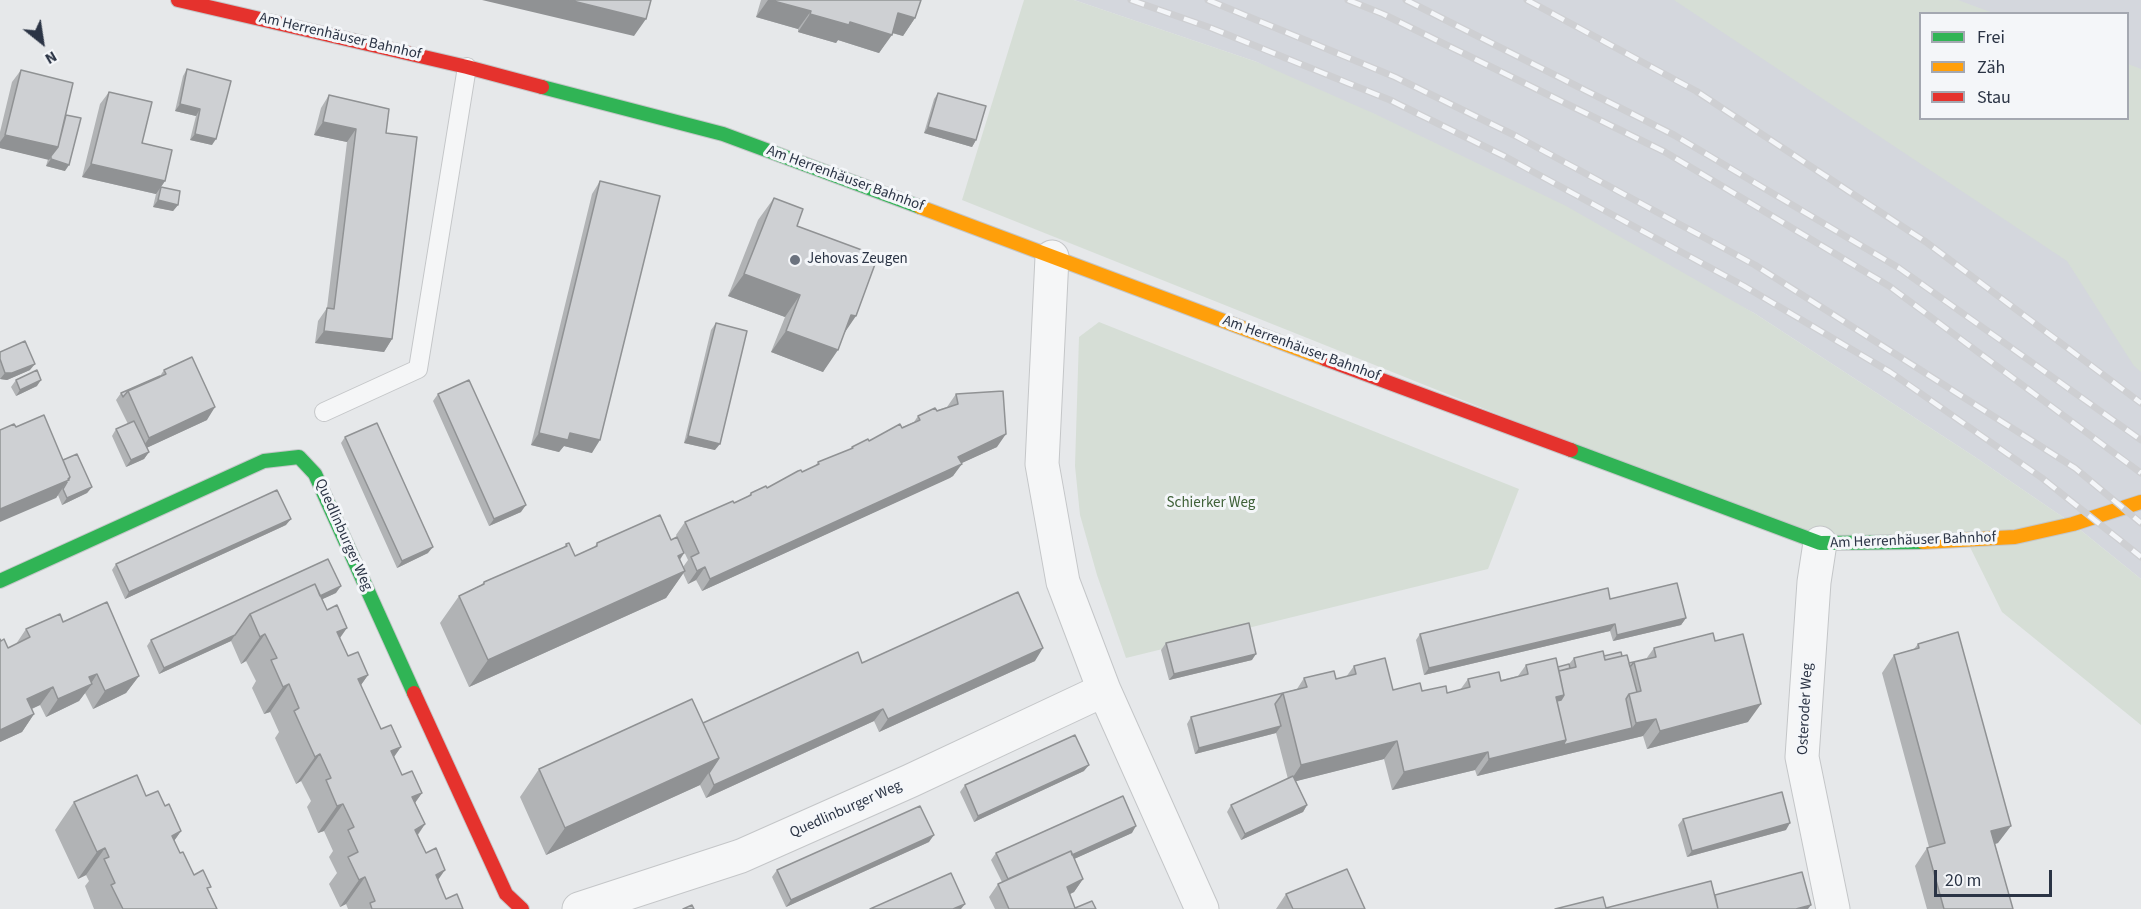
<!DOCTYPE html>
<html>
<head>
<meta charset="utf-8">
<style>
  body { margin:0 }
  #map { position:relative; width:2141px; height:909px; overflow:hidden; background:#e6e8ea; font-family:"Source Sans 3",sans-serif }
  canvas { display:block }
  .legend { position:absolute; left:1919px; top:12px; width:210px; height:108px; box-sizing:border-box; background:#f4f6f9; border:2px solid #a4a8b1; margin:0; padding:8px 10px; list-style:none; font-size:18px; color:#2b3445 }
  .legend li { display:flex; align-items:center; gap:12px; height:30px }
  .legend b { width:30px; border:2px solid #a4a8b1 }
  .north { position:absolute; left:12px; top:12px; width:60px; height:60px; -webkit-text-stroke:4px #f4f6f9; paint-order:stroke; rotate:150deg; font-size:16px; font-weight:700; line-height:24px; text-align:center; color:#2b3445 }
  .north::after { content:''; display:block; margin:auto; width:21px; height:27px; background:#2b3445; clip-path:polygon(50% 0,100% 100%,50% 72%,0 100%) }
  .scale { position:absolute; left:1934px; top:870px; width:118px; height:27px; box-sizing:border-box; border:3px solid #2b3445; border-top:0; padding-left:8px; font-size:18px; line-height:21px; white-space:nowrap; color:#2b3445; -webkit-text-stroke:4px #f4f6f9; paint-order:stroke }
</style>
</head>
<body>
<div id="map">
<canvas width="2141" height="909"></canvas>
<ul class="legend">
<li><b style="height:8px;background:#30b455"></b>Frei</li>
<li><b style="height:8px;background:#ff9f0a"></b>Zäh</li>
<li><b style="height:8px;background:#e5322d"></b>Stau</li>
</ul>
<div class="north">N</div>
<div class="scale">20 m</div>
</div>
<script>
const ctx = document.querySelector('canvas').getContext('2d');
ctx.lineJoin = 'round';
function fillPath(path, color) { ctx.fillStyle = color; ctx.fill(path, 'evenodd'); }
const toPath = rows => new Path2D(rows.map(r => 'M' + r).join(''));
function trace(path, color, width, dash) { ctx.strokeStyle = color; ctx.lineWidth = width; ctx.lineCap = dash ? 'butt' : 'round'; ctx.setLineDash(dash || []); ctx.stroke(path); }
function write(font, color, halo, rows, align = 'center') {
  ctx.font = font + ' "Source Sans 3",sans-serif'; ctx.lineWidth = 6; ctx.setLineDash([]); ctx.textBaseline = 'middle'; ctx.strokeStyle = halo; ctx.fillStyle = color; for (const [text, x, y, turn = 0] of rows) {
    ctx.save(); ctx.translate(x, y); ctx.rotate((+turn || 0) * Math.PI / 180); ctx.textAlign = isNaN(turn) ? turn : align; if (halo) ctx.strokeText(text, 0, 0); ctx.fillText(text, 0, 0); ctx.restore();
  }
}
fillPath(toPath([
  [1074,0,2141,0,2141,579,2073,524,1975,457,1754,313,1257,62],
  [1920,14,2128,14,2128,118,1920,118]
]), '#d4d7dd');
fillPath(toPath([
  [1024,0,1074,0,1257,62,1375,114,1566,206,1754,313,1975,457,2073,524,2141,579,2141,725,2002,612,1967,541,1820,543,962,200],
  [1674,0,1958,0,1993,13,1920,14,1920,118,2128,118,2128,64,2141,69,2141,372,2134,366,2067,261],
  [1099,322,1519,489,1488,569,1126,658,1097,575,1080,515,1075,466,1079,337]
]), '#d6ded6');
const lane = toPath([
  [324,412,418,369,467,67]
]);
const street = toPath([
  [1052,257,1042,464,1063,582,1104,690,1202,909],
  [1820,543,1814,582,1802,757,1833,909],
  [579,909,741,856,910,781,1104,690]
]);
const fast = toPath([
  [542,87,723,134,920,207],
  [1571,450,1820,543,1923,542],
  [0,581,264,461,299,457,315,474,414,693]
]);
const slow = toPath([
  [920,207,1325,359],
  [1923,542,2015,537,2073,524,2141,502]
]);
const jam = toPath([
  [178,0,467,67,542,87],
  [1325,359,1571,450],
  [414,693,506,894,522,909]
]);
trace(lane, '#c4c6c8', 20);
trace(street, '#c4c6c8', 35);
trace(fast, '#c4c6c8', 16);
trace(slow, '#c4c6c8', 16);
trace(jam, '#c4c6c8', 16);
trace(lane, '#f5f6f7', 18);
trace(street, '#f5f6f7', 33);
trace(fast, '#30b455', 14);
trace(slow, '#ff9f0a', 14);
trace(jam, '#e5322d', 14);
const rail = toPath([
  [1131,0,1211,28,1390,100,1504,156,1744,286,1890,372,2042,478,2141,557],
  [1208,0,1395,77,1516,136,1755,265,2075,468,2141,523],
  [1348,0,1383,14,1665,152,1889,286,2141,473],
  [1406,0,1674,135,1899,268,2141,440],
  [1527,0,1696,91,1926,242,2141,403]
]);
trace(rail, '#cecfd2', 7);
trace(rail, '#f4f6f9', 4.5, [14]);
fillPath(toPath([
  [761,0,921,0,915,18,903,36,892,33,879,53,838,40,836,43,798,32,798,29,756,17],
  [187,69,212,145,190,140,196,116,175,111,183,76],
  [21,70,66,115,65,171,46,166,48,159,0,148,0,132,12,82],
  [109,92,165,181,161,187,178,205,173,211,153,207,156,194,82,177,100,104],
  [938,93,976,140,972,147,924,133,934,99],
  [329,95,386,133,392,339,384,352,315,343,318,321,327,308,347,142,314,135,321,108],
  [600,181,592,453,564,446,559,452,531,445,592,194],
  [774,198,797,226,844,333,823,372,771,352,785,317,728,296,758,220],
  [716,323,715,450,684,443,711,330],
  [0,352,30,370,7,380,0,379],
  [164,370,207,420,146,448,149,452,144,459,126,467,112,436,116,429,128,424,116,400,121,393,160,376],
  [16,380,37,386,16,396,11,387],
  [438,394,521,512,489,526,433,401],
  [956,394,997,447,961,463,953,476,702,591,696,580,688,584,683,573,666,598,469,687,440,623,459,596,481,585,484,582,564,547,566,544,575,556,594,548,597,543,671,540,684,553,680,560,683,567,688,560,676,535,685,522,734,503,748,496,751,493,767,488,815,466,818,462,850,450,852,447,869,441,914,422,918,416,947,407],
  [16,427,63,460,92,487,87,493,62,505,58,495,56,498],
  [345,437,428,553,397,568,341,443],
  [286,525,125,599,112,570,116,564],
  [336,593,322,599,348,656,368,675,361,685,402,775,422,793,415,802,425,824,418,835,438,880,446,899,463,909,348,909,346,904,340,907,329,884,337,873,329,857,333,851,324,831,318,833,307,807,311,801,301,781,296,784,285,760,275,738,279,732,270,712,264,714,252,688,256,681,246,661,241,664,231,641,159,674,147,646,151,640],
  [1610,599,1686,618,1681,625,1613,641,1610,631,1424,675,1416,640,1420,634],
  [63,622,139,676,126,693,93,709,85,693,79,701,46,717,40,705,32,709,34,714,22,732,0,742,0,639,8,648,16,644,26,629],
  [1715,641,1748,722,1647,749,1643,736,1477,776,1475,770,1392,790,1384,759,1296,781,1307,805,1303,812,1241,840,1227,812,1231,805,1288,779,1276,733,1195,754,1187,724,1191,717,1297,689,1304,678,1336,679,1346,677,1354,666,1393,690,1447,693,1460,690,1468,679,1501,680,1518,676,1526,665,1558,667,1569,664,1574,658,1604,656,1622,656,1629,663,1646,659,1654,648],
  [1166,643,1252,660,1169,680,1161,650],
  [1918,644,1998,843,1995,844,2013,909,1927,909,1915,866,1927,848,1929,847,1882,673,1894,655,1914,649],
  [1035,661,879,732,874,721,706,798,700,785,546,855,520,797,539,769,703,723,862,663],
  [1084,771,974,822,960,792,965,785],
  [146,796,165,806,181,831,174,841,180,853,194,875,208,891,217,909,94,909,85,886,89,881,86,875,78,879,55,830,74,802],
  [1683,819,1786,830,1687,857,1678,825],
  [1132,833,1074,859,1083,879,1074,892,1070,894,1075,908,1096,909,995,909,989,897,998,884,1002,882,991,860,996,853],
  [929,842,786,907,772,877,777,870],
  [1286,894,1365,909,1276,909]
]), '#b1b3b5');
fillPath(toPath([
  [482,0,569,0,646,19,634,36],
  [768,0,770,0,811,11,798,29,756,17],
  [898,13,915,18,903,36,886,31],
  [810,14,850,22,892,35,879,53,838,40,836,43,798,32],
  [180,104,200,109,196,116,175,111],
  [323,122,356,129,347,142,314,135],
  [928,127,976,140,972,147,924,133],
  [195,134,216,139,212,145,190,140],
  [5,135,58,147,49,160,0,148,0,142],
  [51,159,69,165,65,171,46,166],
  [91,164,165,181,156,194,82,177],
  [158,200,178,205,173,211,153,207],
  [744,274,800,295,785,317,728,296],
  [851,315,856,316,841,338],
  [324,331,392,339,384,352,315,343],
  [786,331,838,350,823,372,771,352],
  [35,364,30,370,7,380,0,379,5,373],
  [41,380,37,386,16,396,20,390],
  [215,407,207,420,140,451,149,438],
  [539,433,570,433,600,440,592,453,564,446,559,452,531,445],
  [1006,434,997,447,949,469,958,457],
  [688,436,720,444,715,450,684,443],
  [149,452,144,459,126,467,131,460],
  [962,464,953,476,950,478,702,591,710,579],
  [70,477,56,498,0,522,0,509],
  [92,487,87,493,62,505,67,498],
  [526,505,521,512,489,526,494,519],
  [291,519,286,525,125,599,129,592],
  [433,547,428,553,397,568,402,561],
  [684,553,666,580,685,571,666,598,469,687,488,660],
  [705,567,696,580,688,584,697,571],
  [341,586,336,593,257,629,255,626],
  [1686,618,1681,625,1613,641,1617,635],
  [1615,624,1610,631,1424,675,1429,668],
  [347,628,328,655,337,632],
  [265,634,246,661,241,664,260,637],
  [235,635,231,641,159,674,164,668],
  [1043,648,1035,661,879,732,888,719],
  [1256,654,1252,660,1169,680,1174,674],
  [97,674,90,685,92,684,79,701,46,717,58,699,89,677],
  [368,675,349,702,358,679],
  [139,676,126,693,93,709,105,691],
  [289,684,270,712,264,714,283,687],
  [53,687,40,705,15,716,27,699],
  [1564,695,1554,710,1556,697],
  [1761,704,1748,722,1647,749,1660,731],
  [883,709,874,721,706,798,714,785],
  [34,714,22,732,0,742,0,730],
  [1656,719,1643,736,1477,776,1489,759,1566,740,1632,728,1636,723],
  [1281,726,1276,733,1195,754,1199,748],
  [1397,741,1384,759,1289,783,1301,765],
  [401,747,382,774,391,751],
  [1488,752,1475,770,1392,790,1404,772],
  [320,754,301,781,296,784,315,757],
  [719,758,700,785,546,855,565,828],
  [1089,765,1084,771,974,822,978,816],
  [422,793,403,820,412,797],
  [343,804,324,831,318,833,337,806],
  [1307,805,1303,812,1241,840,1245,834],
  [1790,823,1786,830,1687,857,1692,851],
  [425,824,406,851,415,830],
  [1136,826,1132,833,1005,890,1010,883],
  [2011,826,1998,843,1979,848,1991,831],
  [181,831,162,858,172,836],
  [934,835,929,842,786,907,791,900],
  [105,848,86,875,78,879,97,852],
  [445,870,426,897,436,875],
  [365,877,346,904,340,907,359,880],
  [1083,879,1074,892,1058,900,1067,887],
  [965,904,961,909,953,909],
  [1811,905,1808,909,1796,909]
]), '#909294');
const building = toPath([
  [569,0,651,0,646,19,569,0],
  [770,0,921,0,915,18,898,13,892,35,850,22,849,25,810,14,811,11,770,0],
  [187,69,231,81,216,139,195,134,200,109,180,104,187,69],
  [21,70,73,83,58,147,5,135,21,70],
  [109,92,152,102,142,143,172,150,165,181,91,164,109,92],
  [938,93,986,106,976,140,928,127,938,93],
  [329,95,389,109,386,133,417,137,392,339,324,331,327,308,334,309,356,129,323,122,329,95],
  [66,115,81,118,69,165,51,159,51,156,58,147,66,115],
  [600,181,660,196,600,440,570,433,568,440,539,433,600,181],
  [161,187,180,191,178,205,158,200,161,187],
  [774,198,803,209,797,226,878,256,856,316,851,315,838,350,786,331,800,295,744,274,774,198],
  [716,323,747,331,720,444,688,436,716,323],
  [25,341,35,364,12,373,5,373,0,359,0,352,25,341],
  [192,357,215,407,149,438,128,391,166,374,164,370,192,357],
  [37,370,41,380,20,390,16,380,37,370],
  [160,377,128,391,123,397,121,393,160,376,160,377],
  [469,380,526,505,494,519,438,394,469,380],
  [1003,391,1006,434,958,457,962,464,710,579,705,567,697,571,691,557,699,553,685,522,733,501,734,503,751,495,751,493,766,486,767,488,798,471,801,470,802,472,819,464,818,462,853,448,852,447,868,439,869,441,900,424,902,428,920,420,918,416,935,408,937,411,958,404,956,394,1003,391],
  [44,415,70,477,68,479,69,480,0,509,0,430,14,424,16,427,44,415],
  [134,421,149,452,131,460,116,429,134,421],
  [377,423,433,547,402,561,345,437,377,423],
  [77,454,92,487,67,498,63,489,70,477,63,460,77,454],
  [277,490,291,519,129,592,116,564,277,490],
  [660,515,671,540,677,537,684,553,678,556,685,571,488,660,459,596,484,584,484,582,567,546,566,544,569,543,575,556,597,546,597,543,660,515],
  [328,559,341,586,320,596,315,584,250,614,235,635,164,668,151,640,328,559],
  [1677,583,1686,618,1617,635,1615,624,1429,668,1420,634,1608,588,1610,599,1677,583],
  [315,584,327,610,337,605,347,628,337,632,348,656,358,652,368,675,358,679,381,729,391,725,401,747,391,751,402,775,412,771,422,793,412,797,425,824,415,830,426,853,436,848,445,870,436,875,446,899,457,894,463,909,372,909,370,903,375,901,365,877,359,880,348,857,358,852,348,830,354,827,343,804,337,806,326,780,331,778,320,754,315,757,304,733,294,711,299,708,289,684,283,687,271,660,277,658,265,634,260,637,250,614,315,584],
  [1018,592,1043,648,888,719,883,709,714,785,709,773,719,758,703,723,858,652,862,663,1018,592],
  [107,602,139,676,105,691,97,674,89,677,92,684,58,699,53,687,27,699,34,714,0,730,0,639,1,641,4,639,8,648,30,637,26,629,60,614,63,622,107,602],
  [1249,623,1256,654,1174,674,1166,643,1249,623],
  [1958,632,2011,826,1991,831,2013,909,1944,909,1927,848,1945,843,1894,655,1919,648,1918,644,1958,632],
  [1713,633,1715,641,1743,634,1761,704,1660,731,1656,719,1636,723,1629,694,1641,691,1634,662,1656,657,1654,648,1713,633],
  [1603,651,1605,660,1627,655,1637,692,1629,694,1626,699,1632,728,1563,745,1566,740,1557,701,1561,700,1564,695,1559,671,1576,667,1574,658,1603,651],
  [1621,652,1622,656,1605,660,1604,656,1621,652],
  [1385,658,1393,690,1420,683,1422,691,1446,686,1447,693,1470,687,1468,679,1499,672,1501,681,1528,674,1526,665,1556,658,1564,695,1556,697,1566,740,1489,759,1488,752,1404,772,1397,741,1301,765,1283,693,1307,687,1304,678,1334,671,1336,679,1356,674,1354,666,1385,658],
  [1646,659,1634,662,1630,667,1629,663,1646,659],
  [1569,664,1570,668,1559,671,1558,667,1569,664],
  [1283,693,1275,704,1281,726,1199,748,1191,717,1283,693],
  [692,699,719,758,565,828,539,769,692,699],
  [1075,735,1089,765,978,816,965,785,1075,735],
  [137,775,146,796,158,791,165,806,169,804,181,831,172,836,180,853,183,852,194,875,203,870,211,887,207,888,217,909,123,909,111,885,115,883,104,859,109,857,105,848,97,852,74,802,137,775],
  [1293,776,1307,805,1245,834,1231,805,1293,776],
  [1782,792,1790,823,1692,851,1683,819,1782,792],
  [1123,796,1136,826,1072,855,1071,851,1008,879,996,853,1123,796],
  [920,806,934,835,791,900,777,870,920,806],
  [1071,851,1083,879,1067,887,1075,908,1092,901,1096,909,1009,909,998,884,1071,851],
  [1347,869,1365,909,1293,909,1286,894,1347,869],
  [1802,872,1811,905,1796,909,1718,909,1715,895,1802,872],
  [951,873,965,904,953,909,870,909,951,873],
  [1711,881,1718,909,1555,909,1603,897,1606,908,1711,881],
  [692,905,694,909,683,909,692,905]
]);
fillPath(building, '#ced0d3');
trace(building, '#909294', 1.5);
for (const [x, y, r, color] of [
  [795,260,6,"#6c737f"]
]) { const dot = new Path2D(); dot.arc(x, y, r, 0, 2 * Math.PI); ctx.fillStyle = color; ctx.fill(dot); trace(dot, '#f4f6f9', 2); }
write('15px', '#2b3445', '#f4f6f9', [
  ["Am Herrenhäuser Bahnhof",340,37,13],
  ["Am Herrenhäuser Bahnhof",845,179,20],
  ["Am Herrenhäuser Bahnhof",1301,349,20],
  ["Quedlinburger Weg",343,535,66],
  ["Am Herrenhäuser Bahnhof",1913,541,-2],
  ["Osteroder Weg",1806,709,-87],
  ["Quedlinburger Weg",846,810,-24]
]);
write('15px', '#2b3445', '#f4f6f9', [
  ["Jehovas Zeugen",807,260]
], 'left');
write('15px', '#3f6138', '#f4f6f9', [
  ["Schierker Weg",1211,504]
]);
</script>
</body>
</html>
